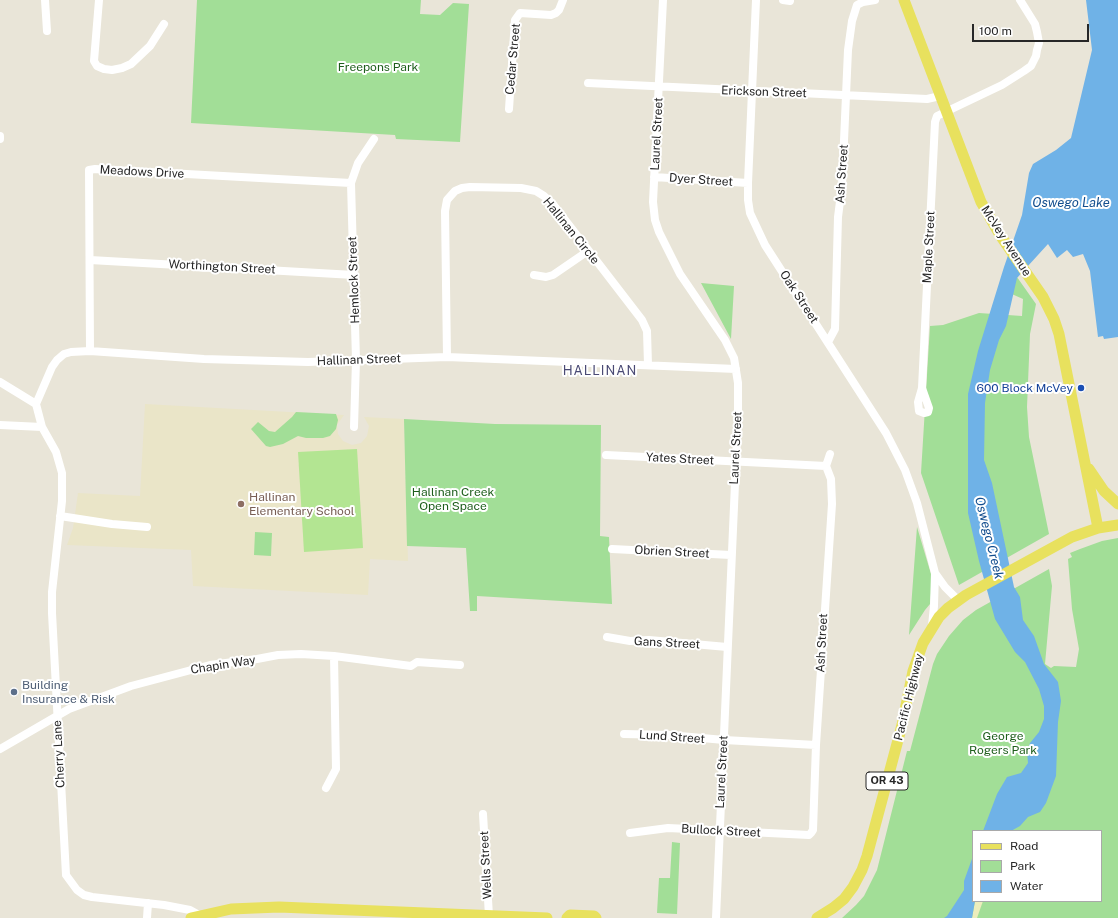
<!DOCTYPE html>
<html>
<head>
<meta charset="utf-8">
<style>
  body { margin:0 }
  #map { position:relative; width:1118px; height:918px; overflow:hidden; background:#e9e5d8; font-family:"Public Sans",sans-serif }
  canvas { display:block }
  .legend { position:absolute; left:972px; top:830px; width:130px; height:72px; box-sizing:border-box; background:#fff; border:1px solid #a9a9a9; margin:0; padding:5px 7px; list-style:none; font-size:12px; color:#272727 }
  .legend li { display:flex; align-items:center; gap:8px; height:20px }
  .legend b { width:20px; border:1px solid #a9a9a9 }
  .scale { position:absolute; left:972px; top:24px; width:117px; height:18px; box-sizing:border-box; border:2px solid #272727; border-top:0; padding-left:5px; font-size:12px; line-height:14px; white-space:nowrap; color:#272727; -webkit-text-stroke:3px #fff; paint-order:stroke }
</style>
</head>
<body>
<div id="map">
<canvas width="1118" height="918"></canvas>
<ul class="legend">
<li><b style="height:5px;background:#e8e15e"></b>Road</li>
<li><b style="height:11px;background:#a2de97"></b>Park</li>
<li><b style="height:11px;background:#6fb2e7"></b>Water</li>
</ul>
<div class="scale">100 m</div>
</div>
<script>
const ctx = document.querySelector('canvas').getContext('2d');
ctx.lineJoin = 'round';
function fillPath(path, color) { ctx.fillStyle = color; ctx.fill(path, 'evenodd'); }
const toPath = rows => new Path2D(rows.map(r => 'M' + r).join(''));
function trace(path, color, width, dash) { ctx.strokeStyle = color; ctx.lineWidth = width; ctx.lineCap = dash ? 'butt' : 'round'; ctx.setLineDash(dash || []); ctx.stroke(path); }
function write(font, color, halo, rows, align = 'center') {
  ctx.font = font + ' "Public Sans",sans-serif'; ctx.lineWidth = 4; ctx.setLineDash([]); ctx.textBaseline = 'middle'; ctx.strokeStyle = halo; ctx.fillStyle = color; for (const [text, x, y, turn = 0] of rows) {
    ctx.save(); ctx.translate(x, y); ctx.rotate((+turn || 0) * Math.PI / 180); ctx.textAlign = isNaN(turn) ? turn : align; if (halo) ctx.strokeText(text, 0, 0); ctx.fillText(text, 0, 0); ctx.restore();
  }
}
fillPath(toPath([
  [145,404,344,415,337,425,338,434,343,441,352,445,361,443,367,436,369,426,364,417,404,419,408,561,370,559,368,595,193,586,191,550,67,545,73,528,78,493,140,496]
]), '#eae5c8');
fillPath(toPath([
  [197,0,421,0,420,14,440,15,453,3,469,4,460,142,396,139,395,135,191,123],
  [1012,270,1036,304,1030,334,1027,407,1029,437,1049,534,959,585,921,473,930,326,943,325,979,313,1022,316,1023,299,1005,291],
  [701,283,734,286,731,339],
  [296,412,336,414,338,420,336,429,330,436,323,438,306,438,298,436,283,444,270,447,266,446,251,429,258,422,269,431,275,432,292,417],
  [404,419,495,424,601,425,600,536,609,537,612,604,477,596,477,611,470,611,466,548,407,546],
  [917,527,931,574,932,583,930,604,925,610,909,635],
  [255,532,272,533,271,556,254,555],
  [1118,538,1118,918,842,918,856,905,864,896,877,870,907,751,910,751,933,664,937,654,949,636,963,620,976,610,1049,569,1052,586,1045,664,1051,668,1054,666,1076,667,1079,649,1072,609,1068,559,1072,557,1070,553,1080,549,1102,541],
  [973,831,1101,831,1101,901,973,901],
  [672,842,680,843,677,914,657,913,659,878,670,878]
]), '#a2de97');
fillPath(toPath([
  [975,901,983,901,977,918,972,918]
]), '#ecedbc');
fillPath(toPath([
  [357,449,363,548,304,552,298,452]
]), '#b3e592');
fillPath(toPath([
  [1086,0,1118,0,1118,338,1118,337,1104,339,1103,336,1098,337,1090,271,1083,254,1073,257,1067,250,1057,258,1048,244,1017,278,1006,326,999,340,990,370,985,403,984,460,992,483,1014,587,1020,597,1023,620,1034,636,1044,664,1058,682,1061,701,1058,722,1056,776,1046,803,1040,812,1028,817,1020,826,1011,831,983,831,997,794,1007,777,1021,773,1028,763,1027,751,1030,743,1039,732,1044,719,1044,706,1039,689,1025,662,1015,652,995,619,979,561,968,513,968,394,978,351,1004,267,1022,215,1029,173,1033,164,1056,150,1071,138,1092,50],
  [973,856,973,901,975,901,972,918,944,918,947,916,964,890,964,881]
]), '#6fb2e7');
trace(toPath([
  [45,0,47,31],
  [99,0,94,61,97,66,104,69,112,70,122,68,131,64,150,46,164,24],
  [663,0,653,202,655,220,659,232,680,274,725,340,734,358,738,383,738,415,716,918],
  [756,0,748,183,748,200,750,213,765,245,886,433,905,470,917,503,935,573,934,606,932,626],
  [783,0,790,1],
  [588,83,927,99,940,96],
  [509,109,515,20,520,13,551,15,556,13,559,10,563,0],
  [0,136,0,139],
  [654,177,748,183],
  [90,260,354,275],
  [534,275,546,277,553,275,588,251],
  [828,342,835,329,838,217,842,186,848,50,852,21,857,5,863,2,875,0],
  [90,351,89,170,95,169,351,183],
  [447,357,445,211,447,200,455,191,462,188,470,187,521,188,536,191,544,196,552,203,642,320,647,331,648,365],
  [0,382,36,404],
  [922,388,929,408,928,412,924,413,919,411,918,402,922,388,935,122,937,116,1002,85,1024,71,1031,66,1036,56,1037,50,1039,43,1037,32,1035,24,1020,0],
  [0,425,42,427],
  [354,427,356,360,351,183,358,163,374,139],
  [606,455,826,466],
  [60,516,112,524,147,527],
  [612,549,731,555],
  [935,573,945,587,958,600],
  [607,637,630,641,649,640,727,647],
  [624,734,669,735,724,740,816,745],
  [0,749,69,709,131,686,210,665,257,659,278,655,301,654,334,656,411,666,417,662,460,665],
  [326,788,336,769,334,656],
  [483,814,489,916],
  [630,833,668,828,809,835,811,833,813,830,816,745,832,504,831,479,826,466,830,454],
  [199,915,190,910,164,905,92,897,84,895,77,890,66,875,52,613,52,592,62,501,62,473,56,452,42,427,36,404,52,367,57,360,64,354,71,352,90,351,204,359,308,362,447,357,736,369],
  [147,918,148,903]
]), '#fff', 8);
trace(toPath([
  [904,0,981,202,1000,235,1043,297,1054,319,1059,334,1098,528],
  [1089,469,1104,491,1118,504],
  [191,918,231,909,279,907,547,918],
  [567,918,570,915,594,916,596,918],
  [817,918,833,908,844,899,853,887,862,870,867,856,902,725,913,671,923,643,939,617,948,608,966,595,1072,537,1098,528,1118,525]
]), '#e8e15e', 11);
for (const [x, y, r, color] of [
  [1081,388,4,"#1a4fb4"],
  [241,504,4,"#8d6e63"],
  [14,692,4,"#5c6f8a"]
]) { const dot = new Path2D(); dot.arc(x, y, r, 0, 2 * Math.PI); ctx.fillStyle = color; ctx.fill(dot); trace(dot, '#fff', 1.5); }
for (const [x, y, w] of [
  [887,781,42]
]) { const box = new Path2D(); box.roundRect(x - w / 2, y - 9, w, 18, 3); ctx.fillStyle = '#fff'; ctx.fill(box); trace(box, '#272727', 1); }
write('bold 11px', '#272727', null, [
  ["OR 43",887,781]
]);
write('12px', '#272727', '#fff', [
  ["Cedar Street",513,59,-85],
  ["Erickson Street",764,92,2],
  ["Laurel Street",657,134,-87],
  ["Meadows Drive",142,172,3],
  ["Ash Street",842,174,-86],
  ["Dyer Street",701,180,4],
  ["Hallinan Circle",571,231,51],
  ["McVey Avenue",1006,241,57],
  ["Maple Street",929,247,-87],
  ["Worthington Street",222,267,3],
  ["Hemlock Street",354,280,-92],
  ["Oak Street",799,297,57],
  ["Hallinan Street",359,360,-2],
  ["Laurel Street",736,448,-87],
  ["Yates Street",680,459,3],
  ["Obrien Street",672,552,3],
  ["Gans Street",667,643,3],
  ["Ash Street",822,643,-87],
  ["Chapin Way",223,665,-9],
  ["Pacific Highway",909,697,-76],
  ["Lund Street",672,737,4],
  ["Cherry Lane",59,754,-93],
  ["Laurel Street",722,772,-87],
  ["Bullock Street",721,831,3],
  ["Wells Street",486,865,-93]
]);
write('12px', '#1e5e1c', '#fff', [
  ["Freepons Park",378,67],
  ["Hallinan Creek",453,492],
  ["Open Space",453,506],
  ["George",1003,736],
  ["Rogers Park",1003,750]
]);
write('12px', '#164399', '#fff', [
  ["600 Block McVey",1073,388]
], 'right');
write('12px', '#785e54', '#fff', [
  ["Hallinan",249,497],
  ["Elementary School",249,511]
], 'left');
write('12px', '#4e5e75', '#fff', [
  ["Building",22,685],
  ["Insurance & Risk",22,699]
], 'left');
write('italic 13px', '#134e8e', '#fff', [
  ["Oswego Lake",1071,203],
  ["Oswego Creek",989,538,76]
]);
ctx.letterSpacing = '1px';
write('13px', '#4a4a74', '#fff', [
  ["HALLINAN",600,371]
]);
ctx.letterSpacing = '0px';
</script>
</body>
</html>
